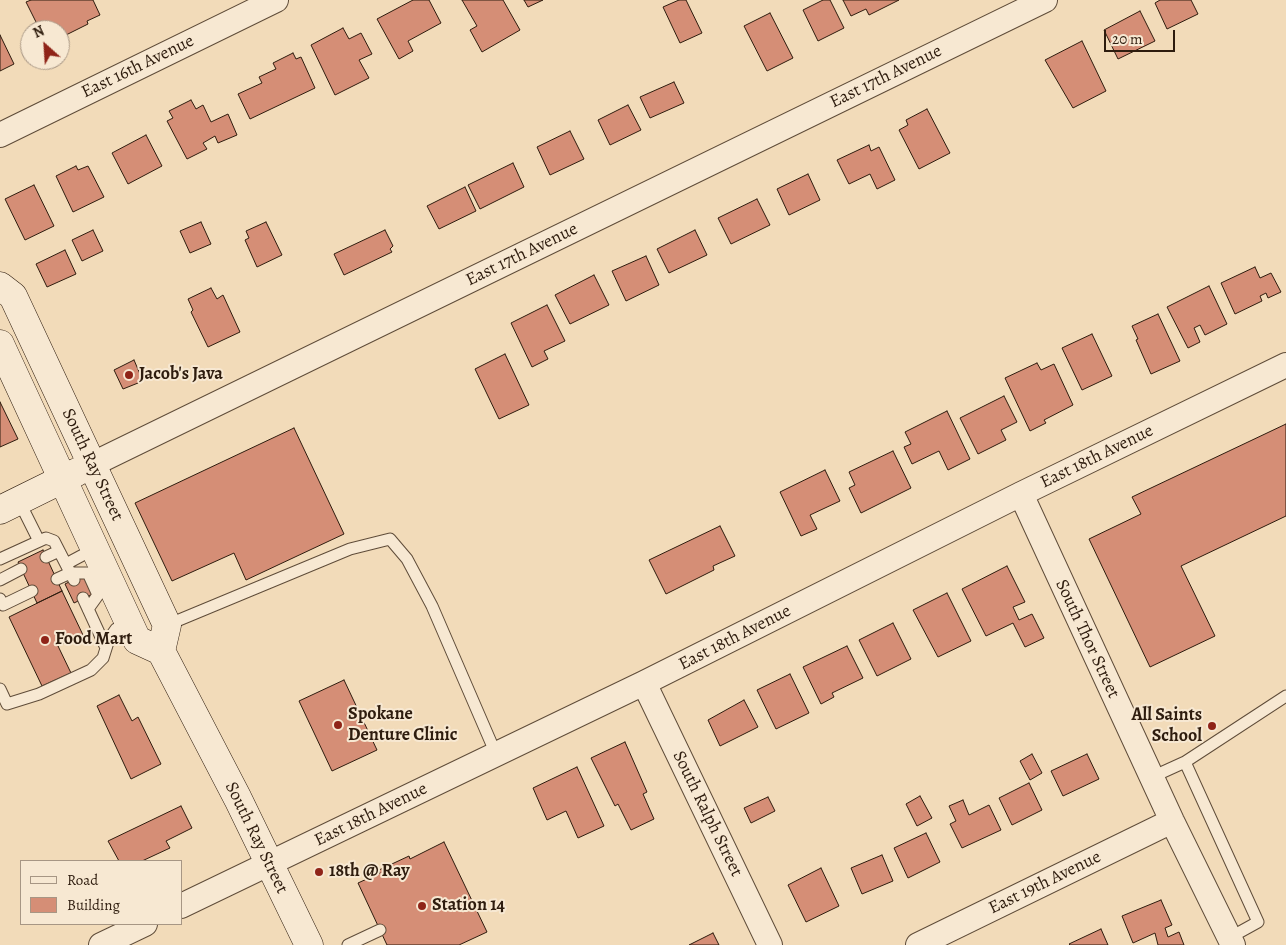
<!DOCTYPE html>
<html>
<head>
<meta charset="utf-8">
<style>
  body { margin:0 }
  #map { position:relative; width:1286px; height:945px; overflow:hidden; background:#f2dbb9; font-family:Alegreya,serif }
  canvas { display:block }
  .legend { position:absolute; left:20px; top:860px; width:162px; height:65px; box-sizing:border-box; background:#f7e8d2; border:1px solid #a79684; margin:0; padding:6px 9px; list-style:none; font-size:15px; color:#2e1c0e }
  .legend li { display:flex; align-items:center; gap:10px; height:25px }
  .legend b { width:25px; border:1px solid #a79684 }
  .north { position:absolute; left:20px; top:20px; width:50px; height:50px; box-sizing:border-box; background:#f7e8d2; border:1px solid #a79684; border-radius:50%; rotate:334deg; font-size:14px; font-weight:700; line-height:20px; text-align:center; color:#2e1c0e }
  .north::after { content:''; display:block; margin:auto; width:18px; height:22px; background:#8f2418; clip-path:polygon(50% 0,100% 100%,50% 72%,0 100%) }
  .scale { position:absolute; left:1104px; top:30px; width:71px; height:22px; box-sizing:border-box; border:2px solid #2e1c0e; border-top:0; padding-left:6px; font-size:15px; line-height:18px; white-space:nowrap; color:#2e1c0e; -webkit-text-stroke:4px #f7e8d2; paint-order:stroke }
</style>
</head>
<body>
<div id="map">
<canvas width="1286" height="945"></canvas>
<ul class="legend">
<li><b style="height:6px;background:#f7e8d2"></b>Road</li>
<li><b style="height:14px;background:#d58e76"></b>Building</li>
</ul>
<div class="north">N</div>
<div class="scale">20 m</div>
</div>
<script>
const ctx = document.querySelector('canvas').getContext('2d');
ctx.lineJoin = 'round';
function fillPath(path, color) { ctx.fillStyle = color; ctx.fill(path, 'evenodd'); }
const toPath = rows => new Path2D(rows.map(r => 'M' + r).join(''));
function trace(path, color, width, dash) { ctx.strokeStyle = color; ctx.lineWidth = width; ctx.lineCap = dash ? 'butt' : 'round'; ctx.setLineDash(dash || []); ctx.stroke(path); }
function write(font, color, halo, rows, align = 'center') {
  ctx.font = font + ' Alegreya,serif'; ctx.lineWidth = 4; ctx.setLineDash([]); ctx.textBaseline = 'middle'; ctx.strokeStyle = halo; ctx.fillStyle = color; for (const [text, x, y, turn = 0] of rows) {
    ctx.save(); ctx.translate(x, y); ctx.rotate((+turn || 0) * Math.PI / 180); ctx.textAlign = isNaN(turn) ? turn : align; if (halo) ctx.strokeText(text, 0, 0); ctx.fillText(text, 0, 0); ctx.restore();
  }
}
const building = toPath([
  [31,0,93,0,100,15,87,21,88,24,60,38,60,30,40,30,26,2,31,0],
  [413,0,429,0,441,23,408,41,413,51,399,59,377,19,413,0],
  [462,0,503,0,520,30,482,52,470,30,477,26,462,0],
  [524,0,543,0,528,7,524,0],
  [679,0,686,0,702,33,680,43,663,7,679,0],
  [823,0,830,0,844,28,818,41,803,10,823,0],
  [843,0,899,0,869,15,866,9,851,16,843,0],
  [1160,0,1191,0,1198,14,1167,29,1155,3,1160,0],
  [1140,11,1155,41,1118,59,1104,30,1140,11],
  [770,13,793,58,767,71,744,26,770,13],
  [343,28,349,39,361,33,372,54,359,60,369,78,335,95,311,45,343,28],
  [0,35,14,64,0,71,0,35],
  [1082,41,1106,91,1073,108,1045,60,1082,41],
  [293,53,296,59,301,57,315,88,250,119,238,94,262,83,259,77,276,69,273,63,293,53],
  [674,82,684,103,650,118,640,97,674,82],
  [191,100,196,109,203,105,211,122,228,114,237,135,218,143,215,136,203,143,207,149,187,159,167,121,173,118,169,111,191,100],
  [628,105,641,130,610,145,598,120,628,105],
  [927,109,950,153,919,169,899,130,908,125,906,120,927,109],
  [570,131,584,159,550,175,537,147,570,131],
  [146,135,162,166,128,184,112,153,146,135],
  [869,145,871,151,879,147,895,180,877,189,870,174,849,184,837,160,869,145],
  [513,163,524,187,480,209,468,185,513,163],
  [76,166,78,170,88,166,104,197,73,212,56,176,76,166],
  [808,174,820,200,789,215,777,189,808,174],
  [34,185,54,226,25,240,5,199,34,185],
  [465,187,476,211,439,229,427,206,465,187],
  [757,199,770,225,731,244,718,218,757,199],
  [201,222,211,244,190,253,180,231,201,222],
  [266,222,282,255,257,267,245,240,249,238,246,231,266,222],
  [93,230,103,251,82,261,72,240,93,230],
  [385,230,393,246,390,249,392,252,344,275,334,254,385,230],
  [695,230,707,255,669,273,657,249,695,230],
  [65,250,76,274,47,287,36,264,65,250],
  [646,256,659,285,626,301,612,271,646,256],
  [1255,267,1260,278,1271,273,1281,292,1268,298,1266,293,1260,296,1262,301,1235,314,1221,283,1255,267],
  [594,275,609,305,570,324,555,295,594,275],
  [1209,286,1227,324,1205,335,1200,325,1194,328,1200,342,1188,348,1167,307,1209,286],
  [211,288,217,299,223,295,240,332,208,347,191,312,193,310,188,299,211,288],
  [547,305,565,341,544,351,548,359,532,367,511,323,547,305],
  [1158,314,1180,361,1151,374,1136,340,1138,339,1132,326,1158,314],
  [1092,334,1112,376,1082,390,1062,348,1092,334],
  [505,354,529,405,499,419,475,369,505,354],
  [134,360,143,381,123,389,114,370,134,360],
  [1037,363,1041,370,1054,364,1073,405,1044,420,1046,423,1030,431,1005,378,1037,363],
  [1004,396,1017,422,1001,430,1006,440,978,454,960,418,1004,396],
  [0,402,18,439,0,447,0,402],
  [947,411,970,459,948,470,939,451,912,464,904,447,911,444,905,432,947,411],
  [1286,424,1286,516,1181,566,1215,636,1150,667,1089,539,1141,514,1132,497,1286,424],
  [294,428,344,534,246,580,234,553,172,581,135,503,294,428],
  [893,451,911,488,861,513,849,488,855,485,849,472,893,451],
  [825,470,840,501,810,515,817,529,801,536,780,492,825,470],
  [720,526,735,556,713,566,714,570,666,594,649,560,720,526],
  [43,550,62,591,37,603,18,562,43,550],
  [1007,566,1025,602,1013,607,1019,620,1032,614,1044,638,1025,647,1013,623,986,636,962,589,1007,566],
  [83,575,93,594,74,603,65,584,83,575],
  [62,591,83,635,58,646,71,673,42,686,9,617,62,591],
  [947,593,971,641,938,657,913,610,947,593],
  [893,623,911,659,877,676,859,640,893,623],
  [847,646,863,678,832,693,834,697,821,704,803,667,847,646],
  [790,674,809,713,776,729,757,690,790,674],
  [344,680,377,750,332,771,299,701,344,680],
  [119,695,132,721,138,717,161,764,131,779,97,706,119,695],
  [744,700,758,727,720,746,708,720,744,700],
  [625,742,647,792,643,794,654,819,631,830,618,804,615,806,591,758,625,742],
  [1032,754,1042,773,1030,780,1020,761,1032,754],
  [1087,754,1099,779,1063,796,1051,771,1087,754],
  [577,767,604,826,578,838,566,811,547,820,533,788,577,767],
  [1029,783,1042,810,1012,825,999,798,1029,783],
  [920,796,932,818,917,826,906,804,920,796],
  [768,797,775,811,751,823,744,808,768,797],
  [963,800,969,815,989,805,1001,830,962,848,950,824,956,821,949,806,963,800],
  [181,806,192,828,166,841,170,848,142,861,119,861,108,841,181,806],
  [926,833,940,862,908,878,894,848,926,833],
  [444,842,487,932,459,945,387,945,358,883,380,873,379,870,409,856,410,859,444,842],
  [882,855,893,881,862,894,851,868,882,855],
  [821,868,839,906,806,922,788,885,821,868],
  [1161,900,1172,925,1165,928,1168,937,1179,932,1184,945,1158,945,1155,933,1133,943,1122,916,1161,900],
  [1101,929,1108,945,1070,945,1069,944,1101,929],
  [713,933,719,945,689,945,713,933]
]);
fillPath(building, '#d58e76');
trace(building, '#2e1c0e', 1);
const lane = toPath([
  [19,501,39,541],
  [46,557,59,551],
  [0,559,46,538,54,541,74,580],
  [66,564,94,549],
  [57,579,70,573,88,573,98,595,88,609],
  [0,580,21,569],
  [83,598,106,648],
  [0,599,3,605,32,591],
  [167,625,350,549,390,539,407,559,432,606,496,754],
  [0,689,7,704,39,694,91,670,103,658,109,639,116,629,129,623],
  [1185,762,1258,922,1229,938],
  [1152,777,1185,762,1286,696],
  [348,945,380,930]
]);
const street = toPath([
  [0,135,276,0],
  [91,465,1045,0],
  [1021,494,1172,821,1233,945],
  [644,683,770,945],
  [181,906,644,683,1021,494,1286,365],
  [101,945,145,924],
  [918,945,1172,821]
]);
const secondary = toPath([
  [0,286,13,296,167,625,161,651],
  [0,344,137,640,161,651,238,799,309,945],
  [0,510,77,472]
]);
trace(lane, '#5f4c39', 13);
trace(street, '#5f4c39', 26);
trace(secondary, '#2e1c0e', 29);
trace(lane, '#f7e8d2', 11);
trace(street, '#f7e8d2', 24);
trace(secondary, '#f7e8d2', 28);
for (const [x, y, r, color] of [
  [129,375,5,"#8f2418"],
  [45,640,5,"#8f2418"],
  [338,725,5,"#8f2418"],
  [1212,726,5,"#8f2418"],
  [319,872,5,"#8f2418"],
  [422,906,5,"#8f2418"]
]) { const dot = new Path2D(); dot.arc(x, y, r, 0, 2 * Math.PI); ctx.fillStyle = color; ctx.fill(dot); trace(dot, '#f7e8d2', 2); }
write('18px', '#2e1c0e', '#f7e8d2', [
  ["East 16th Avenue",138,67,-26],
  ["East 17th Avenue",886,77,-26],
  ["East 17th Avenue",522,255,-26],
  ["East 18th Avenue",1097,457,-26],
  ["South Ray Street",92,465,65],
  ["East 18th Avenue",735,638,-27],
  ["South Thor Street",1087,639,65],
  ["South Ralph Street",707,814,64],
  ["East 18th Avenue",371,815,-26],
  ["South Ray Street",256,838,64],
  ["East 19th Avenue",1045,883,-26]
]);
write('bold 18px', '#2e1c0e', '#f7e8d2', [
  ["Jacob's Java",139,375],
  ["Food Mart",55,640],
  ["Spokane",348,715],
  ["Denture Clinic",348,736],
  ["All Saints",1202,716,"right"],
  ["School",1202,737,"right"],
  ["18th @ Ray",329,872],
  ["Station 14",432,906]
], 'left');
</script>
</body>
</html>
